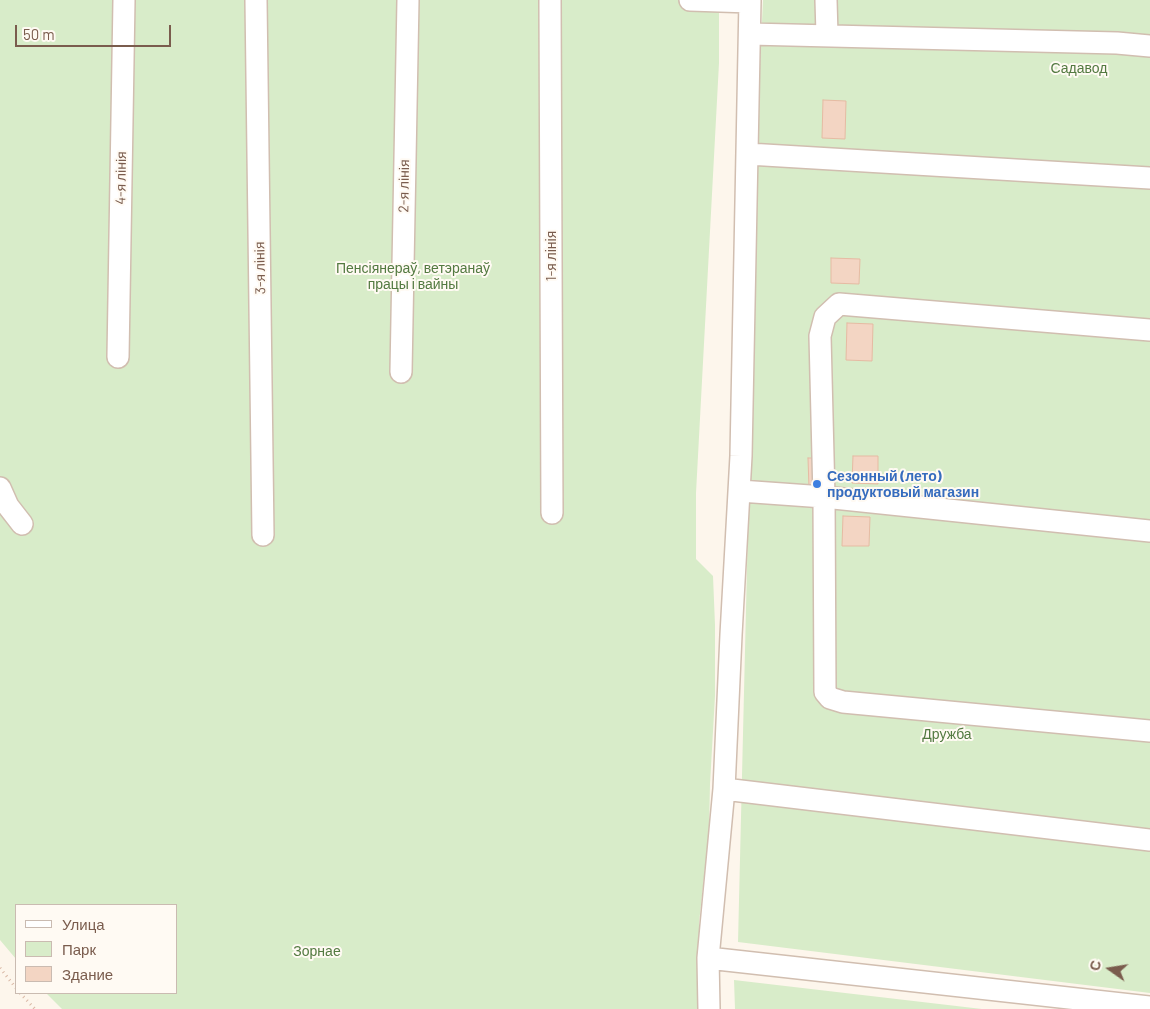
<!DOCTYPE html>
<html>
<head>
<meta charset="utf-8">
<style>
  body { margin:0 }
  #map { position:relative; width:1150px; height:1009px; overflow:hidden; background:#fdf6ec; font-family:Barlow,sans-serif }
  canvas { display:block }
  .legend { position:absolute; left:15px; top:904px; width:162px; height:90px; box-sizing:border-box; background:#fffaf3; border:1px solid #cabbb1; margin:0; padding:6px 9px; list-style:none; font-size:15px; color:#7a5c4d }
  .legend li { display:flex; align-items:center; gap:10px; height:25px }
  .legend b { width:25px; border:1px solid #cabbb1 }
  .north { position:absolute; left:1085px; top:944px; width:50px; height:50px; -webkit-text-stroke:4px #fffaf3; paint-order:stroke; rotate:283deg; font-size:14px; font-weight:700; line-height:20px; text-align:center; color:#7a5c4d }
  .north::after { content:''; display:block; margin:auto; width:18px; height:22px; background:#7a5c4d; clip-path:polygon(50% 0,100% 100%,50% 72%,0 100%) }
  .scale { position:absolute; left:15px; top:25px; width:156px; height:22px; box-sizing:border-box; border:2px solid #7a5c4d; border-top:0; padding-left:6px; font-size:15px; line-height:18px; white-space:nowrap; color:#7a5c4d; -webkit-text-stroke:4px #fffaf3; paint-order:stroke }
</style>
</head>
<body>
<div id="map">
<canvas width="1150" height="1009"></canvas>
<ul class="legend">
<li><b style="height:6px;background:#fff"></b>Улица</li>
<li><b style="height:14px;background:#d8ecc9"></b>Парк</li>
<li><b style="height:14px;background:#f3d5c3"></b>Здание</li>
</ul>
<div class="north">С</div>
<div class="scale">50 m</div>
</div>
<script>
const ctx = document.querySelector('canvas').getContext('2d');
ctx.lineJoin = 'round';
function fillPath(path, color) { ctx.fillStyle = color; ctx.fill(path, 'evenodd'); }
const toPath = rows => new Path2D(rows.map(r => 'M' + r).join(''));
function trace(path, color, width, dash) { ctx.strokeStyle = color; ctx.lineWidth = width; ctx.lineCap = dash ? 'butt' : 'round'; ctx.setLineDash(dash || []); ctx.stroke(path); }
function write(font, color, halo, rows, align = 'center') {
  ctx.font = font + ' Barlow,sans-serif'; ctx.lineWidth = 4; ctx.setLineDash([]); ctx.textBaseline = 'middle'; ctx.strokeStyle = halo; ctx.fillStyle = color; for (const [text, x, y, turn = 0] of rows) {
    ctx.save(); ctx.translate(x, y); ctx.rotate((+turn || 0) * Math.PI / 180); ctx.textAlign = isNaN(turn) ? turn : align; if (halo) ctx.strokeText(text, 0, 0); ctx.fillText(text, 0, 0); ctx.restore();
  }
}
fillPath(toPath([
  [0,0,719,0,719,63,696,493,696,559,713,576,715,625,715,696,710,784,709,831,699,923,702,1009,62,1009,46,993,176,993,176,905,16,905,16,959,0,940],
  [763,0,1150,0,1150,993,738,942,758,108],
  [734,980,982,1009,735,1009]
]), '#d8ecc9');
const building = toPath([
  [823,100,846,101,845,139,822,138,823,100],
  [831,258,860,259,859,284,831,283,831,258],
  [847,323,873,324,872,361,846,360,847,323],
  [853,456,878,456,878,484,852,483,853,456],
  [808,458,825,458,826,488,809,488,808,458],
  [843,516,870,517,869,546,842,546,843,516]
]);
fillPath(building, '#f3d5c3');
trace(building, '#e6bba3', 1);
const street = toPath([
  [256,0,263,535],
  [550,0,552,513],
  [690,0,750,2],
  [826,0,827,35],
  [750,34,1117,43,1150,46],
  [748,154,1150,178],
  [1150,330,839,304,825,317,820,336,824,497,825,692,830,698,843,702,1150,731],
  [118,357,124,0],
  [401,372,408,0],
  [0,488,8,506,22,524],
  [740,491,824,497,1150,531],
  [724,789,1150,840],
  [708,958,1150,1007],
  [709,1009,708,958,724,789,731,635,741,456,750,0]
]);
trace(street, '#d1beb0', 24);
trace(toPath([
  [0,968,16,988],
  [20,993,35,1009]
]), '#d9b8a5', 3, [1, 4]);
trace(street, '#fff', 21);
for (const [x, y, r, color] of [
  [817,484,5,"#3f7fe0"]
]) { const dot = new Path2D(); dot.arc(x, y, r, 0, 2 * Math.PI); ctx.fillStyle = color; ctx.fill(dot); trace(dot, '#fffaf3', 2); }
write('14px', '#537a41', '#fffaf3', [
  ["Садавод",1079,68],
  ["Пенсіянераў, ветэранаў",413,268],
  ["працы і вайны",413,284],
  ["Дружба",947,734],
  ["Зорнае",317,951]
]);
write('14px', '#7a5c4d', '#fffaf3', [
  ["4-я лінія",121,178,-89],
  ["2-я лінія",404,186,-89],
  ["1-я лінія",551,256,-90],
  ["3-я лінія",260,268,-91]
]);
write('bold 14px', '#366cbe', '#fffaf3', [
  ["Сезонный (лето)",827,476],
  ["продуктовый магазин",827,492]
], 'left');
</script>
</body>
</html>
